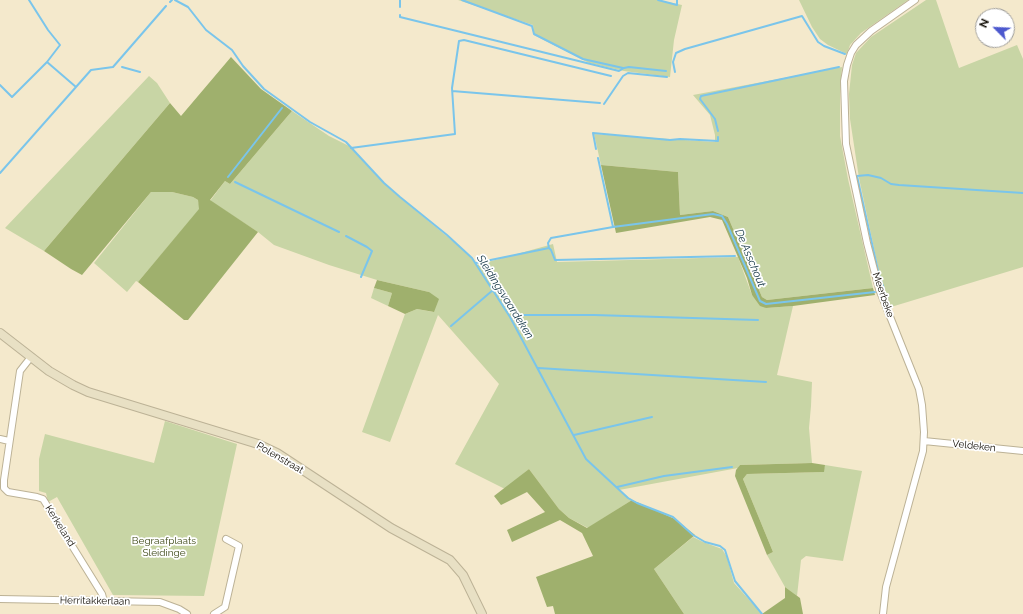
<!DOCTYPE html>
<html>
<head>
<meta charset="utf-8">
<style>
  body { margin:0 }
  #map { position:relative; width:1023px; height:614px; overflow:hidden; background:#f4e9cc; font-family:Raleway,sans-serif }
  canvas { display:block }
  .north { position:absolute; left:975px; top:8px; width:40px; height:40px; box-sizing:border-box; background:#fff; border:1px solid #9f9e9b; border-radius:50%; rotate:294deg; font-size:11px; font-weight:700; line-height:16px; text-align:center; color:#100c04 }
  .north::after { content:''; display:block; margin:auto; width:14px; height:18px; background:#4c58ce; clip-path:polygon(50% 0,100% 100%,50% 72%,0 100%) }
</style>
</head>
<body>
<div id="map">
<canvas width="1023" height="614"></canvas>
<div class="north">N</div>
</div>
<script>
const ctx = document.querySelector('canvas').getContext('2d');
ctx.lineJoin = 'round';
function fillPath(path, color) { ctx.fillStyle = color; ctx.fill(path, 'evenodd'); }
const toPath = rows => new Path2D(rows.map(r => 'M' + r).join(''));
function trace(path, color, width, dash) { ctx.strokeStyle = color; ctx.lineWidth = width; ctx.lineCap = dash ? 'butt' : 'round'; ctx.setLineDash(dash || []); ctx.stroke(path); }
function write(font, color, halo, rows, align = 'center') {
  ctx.font = font + ' Raleway,sans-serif'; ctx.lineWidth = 3.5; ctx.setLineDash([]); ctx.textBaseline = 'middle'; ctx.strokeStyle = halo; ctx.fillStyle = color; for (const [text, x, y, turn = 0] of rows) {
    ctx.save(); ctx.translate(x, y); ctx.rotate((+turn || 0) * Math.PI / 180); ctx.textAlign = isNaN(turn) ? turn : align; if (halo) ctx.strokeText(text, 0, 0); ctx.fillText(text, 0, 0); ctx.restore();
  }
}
fillPath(toPath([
  [458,0,658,0,682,5,674,40,670,77,624,71,589,63,534,35,533,25],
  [799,0,908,0,861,33,850,45,847,54,828,45,820,39,812,27],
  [926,0,936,0,959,68,1017,45,1023,59,1023,267,891,307,881,281,859,178,850,119,849,94,852,65,856,53,871,37],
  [842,67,840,94,840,136,848,179,873,288,767,300,762,297,728,217,713,211,680,215,678,172,601,165,594,134,715,142,715,135,710,115,693,95],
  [149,76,157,83,170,103,44,251,5,228],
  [292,111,329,136,349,146,391,190,466,252,477,265,553,244,557,262,738,257,752,295,766,308,793,306,777,375,812,382,811,406,809,428,812,463,740,465,738,468,619,490,632,500,588,528,569,518,559,509,529,469,505,489,455,464,499,384,438,315,390,442,362,432,405,314,417,309,433,312,429,292,377,280,329,265,274,245,258,232,210,201,225,181,230,184],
  [151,192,172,192,193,197,198,200,200,209,138,282,136,281,127,292,94,263],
  [374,288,392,293,388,306,371,298],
  [165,421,237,444,204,596,113,595,57,497,48,502,46,493,39,491,39,459,45,434,154,463],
  [825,465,862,471,843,561,806,556,801,560,797,596,785,587,767,555,773,552,743,479,747,474,823,472],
  [693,537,703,542,722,549,727,557,734,583,762,614,684,614,654,569]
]), '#c8d5a5');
fillPath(toPath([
  [231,57,261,89,292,111,230,184,225,181,210,200,258,232,188,320,184,320,138,282,199,209,198,200,193,197,172,192,151,192,82,275,71,269,44,251,170,103,181,116],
  [601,165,678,172,680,215,713,211,728,217,762,297,767,300,873,288,875,295,793,306,766,308,760,306,752,295,747,278,722,220,710,217,616,233],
  [377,280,429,292,439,299,434,312,417,309,405,314,388,306,392,293,374,288],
  [812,463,825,465,824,472,747,474,743,479,773,552,767,555,735,476,736,470,740,465],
  [529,469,559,509,569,518,587,528,632,500,675,519,695,535,654,569,684,614,555,614,553,606,547,607,536,577,593,556,582,533,560,520,512,542,507,530,545,512,527,492,501,505,494,496],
  [785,587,800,598,803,614,762,614,785,598]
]), '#9fb06d');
trace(toPath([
  [29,0,48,30,60,45,47,62],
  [175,0,188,7,206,30,232,50,243,66,264,89,310,122,346,142,384,183,400,197,447,235,472,258,510,317,586,459,628,498,637,503,673,517,693,535,705,542,720,546,725,550,735,581,762,614],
  [462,0,532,26,534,34,583,59,623,68],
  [658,0,677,5,677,0],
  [170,2,172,0],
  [400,7,400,0],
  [400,15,400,17,619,71,624,68,629,67,666,71],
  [122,67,140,72],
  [675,72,673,62,676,53,685,49,802,16,818,42,824,46,845,54],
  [0,85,12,97,47,62,76,87],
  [452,91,600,103],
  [604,104,623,76,628,73,667,77],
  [718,131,715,119,700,99,701,96,839,67],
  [351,148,455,134,452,88,459,41,464,40,611,76],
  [596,149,593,133,670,140,680,139,718,141,718,137],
  [598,158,613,227],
  [0,173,91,70,113,67,166,6],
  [228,177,282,108],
  [235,182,339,232],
  [346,236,367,247,372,251,361,277],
  [549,248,551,250,555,260,735,256],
  [476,263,549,248,548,243,551,238,613,227,713,214,722,216,727,224,760,301,766,304,875,292],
  [884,289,879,275,857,176,868,175,881,178,891,184,899,185,1023,193],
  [520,315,594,315,758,320],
  [451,326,493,290],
  [538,368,766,382],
  [574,435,652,417],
  [617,487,664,476,732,467]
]), '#7ac5eb', 2);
const street = toPath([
  [31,357,20,371,4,480,4,488,8,492,37,497,43,499,102,594,104,601],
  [0,439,9,441],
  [924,441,1023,451],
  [0,599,160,602,179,609,187,614],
  [214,614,225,607,239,546,226,539],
  [883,614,886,587,923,451,924,432,922,405,919,389,879,289,867,243,846,144,844,81,847,65,851,53,856,45,871,31,915,0]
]);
const secondary = toPath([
  [0,333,49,371,73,385,88,392,258,444,277,453,391,528,450,560,463,575,482,614]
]);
trace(street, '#bcb296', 8);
trace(secondary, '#bcb296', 10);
trace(street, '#fff', 6);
trace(secondary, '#e8e0c4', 8);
write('10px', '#100c04', '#fff', [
  ["Meerbeke",883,295,71],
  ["Veldeken",974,446,6],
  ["Polenstraat",280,458,30],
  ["Kerkeland",60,526,58],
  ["Herritakkerlaan",95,601,1]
]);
write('10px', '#404b1a', '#fff', [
  ["Begraafplaats",164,541],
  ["Sleidinge",164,553]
]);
write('italic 11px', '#113343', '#fff', [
  ["De Asschout",750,258,67],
  ["Sleidingsvaardeken",505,297,58]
]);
</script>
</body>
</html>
